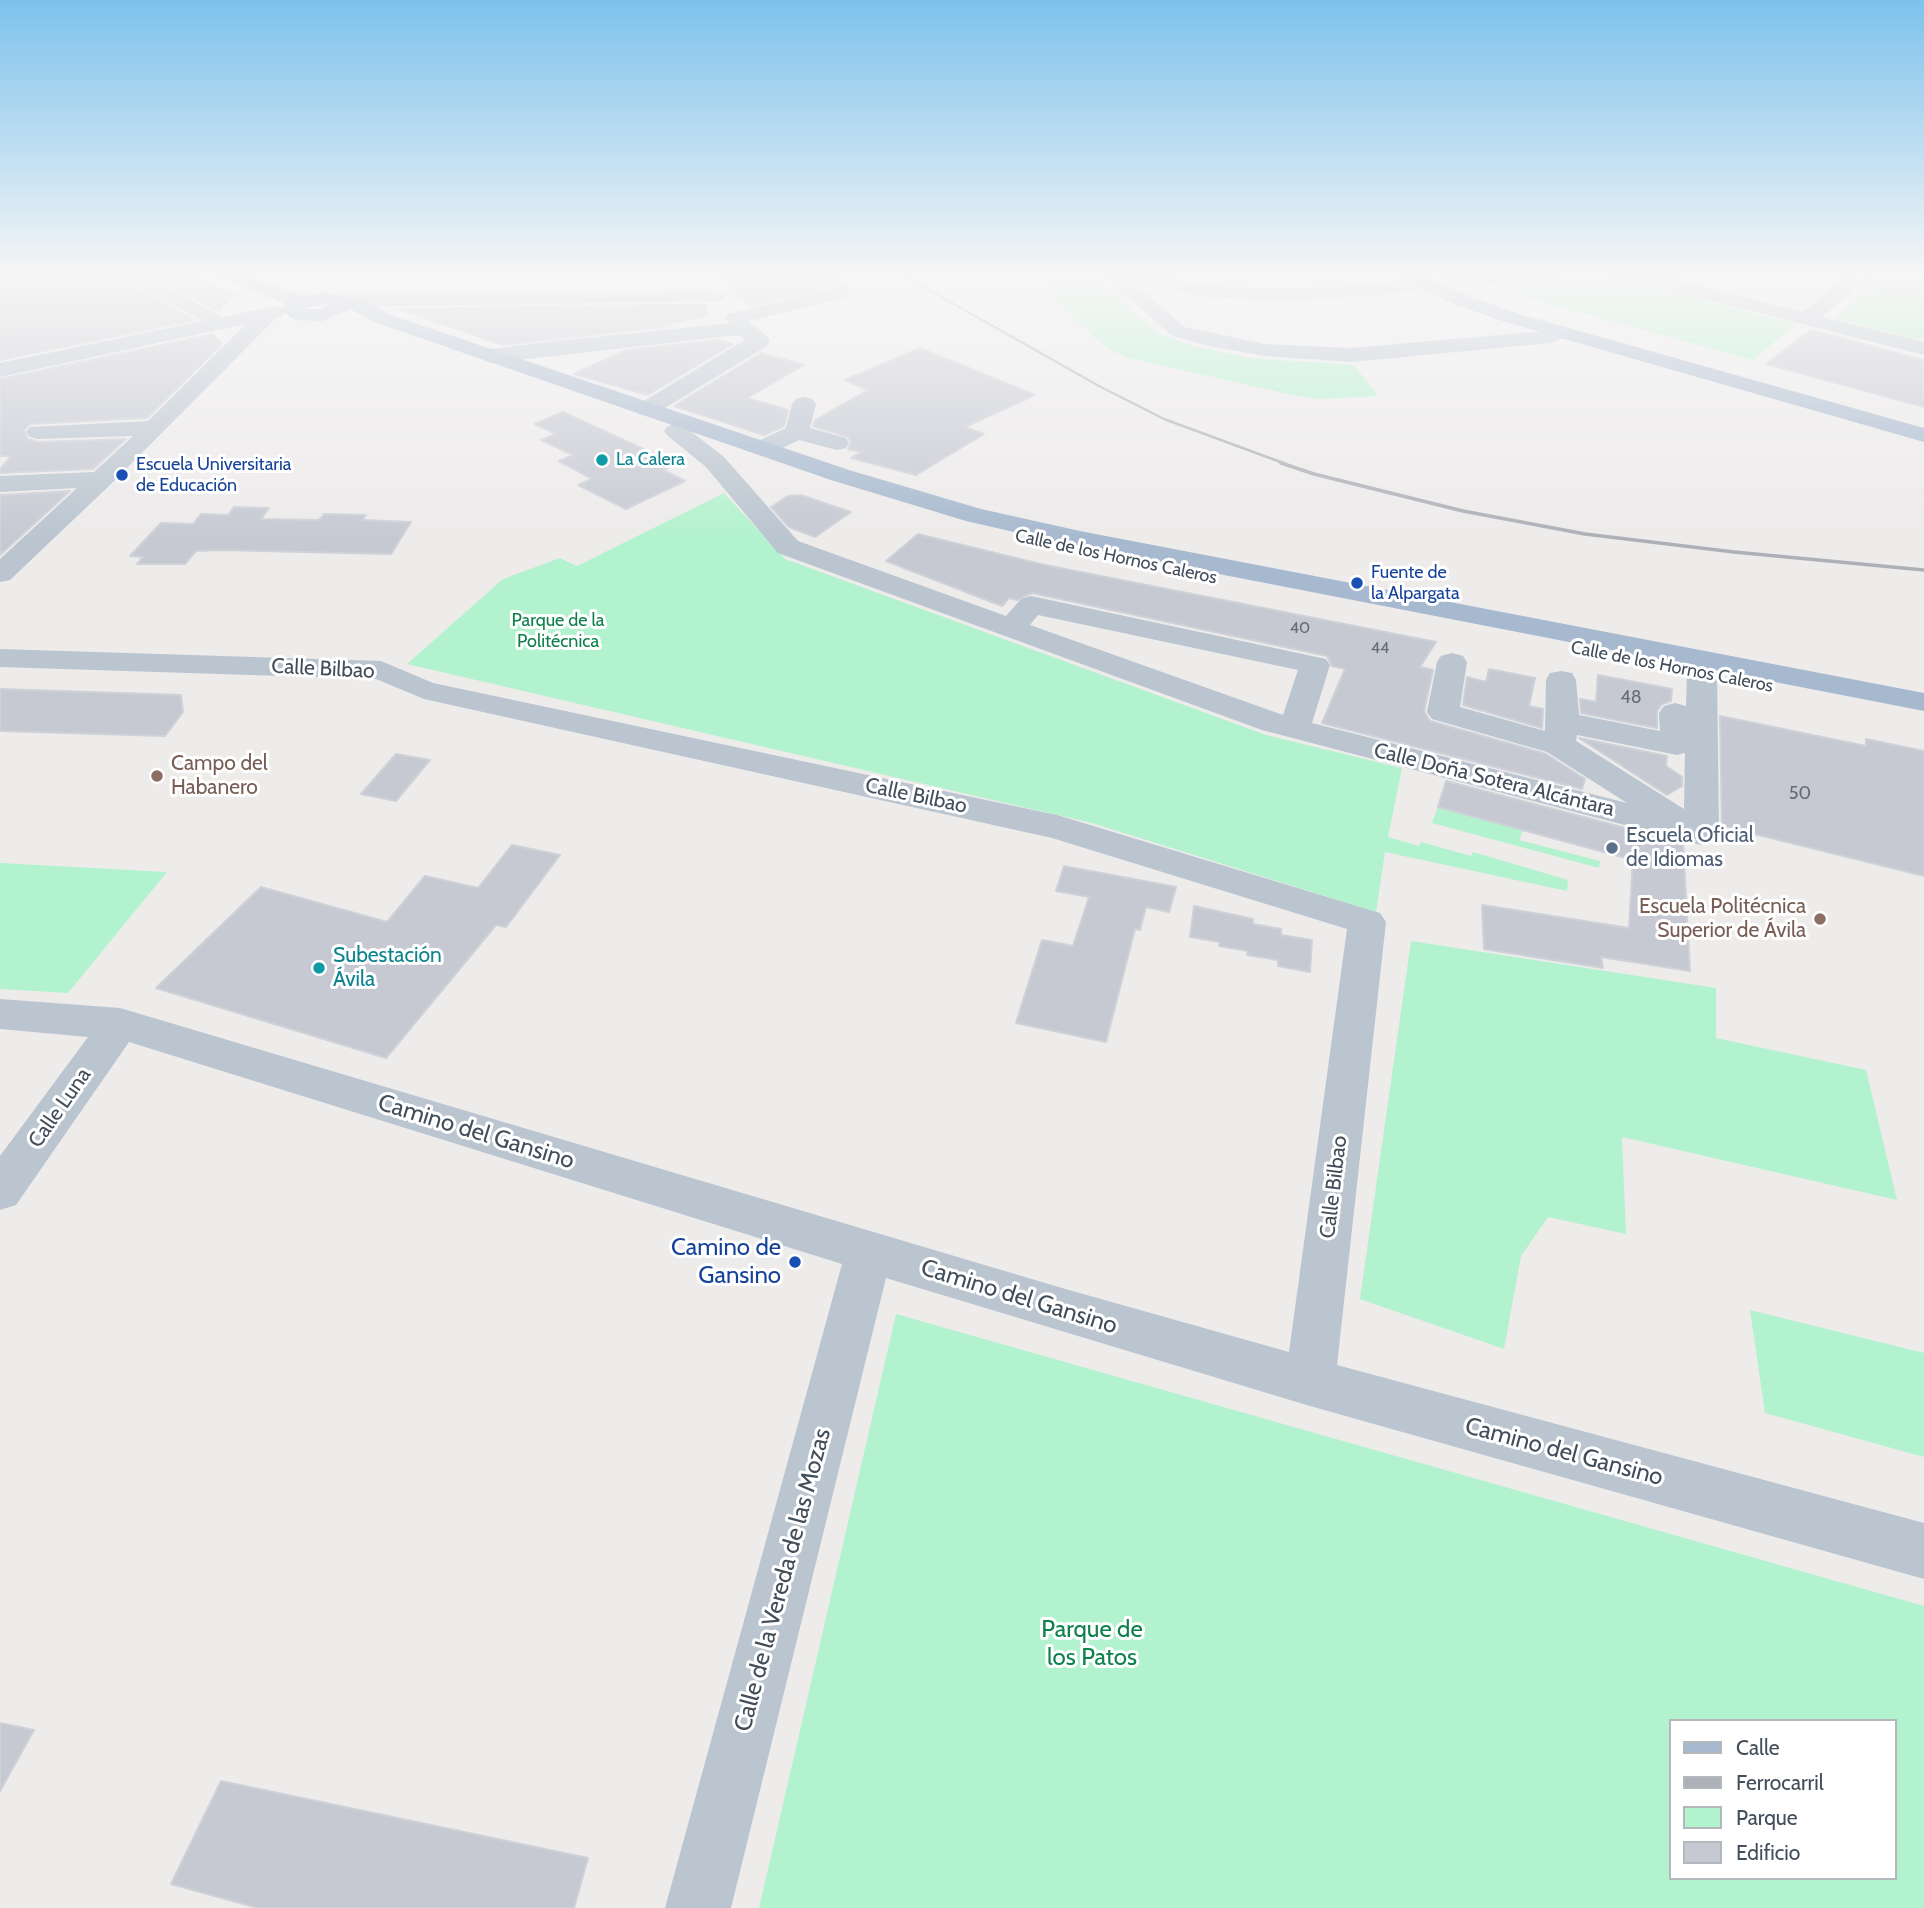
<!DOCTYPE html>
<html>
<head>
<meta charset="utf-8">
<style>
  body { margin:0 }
  #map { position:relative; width:1924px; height:1908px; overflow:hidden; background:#eeebeb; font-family:Cabin,sans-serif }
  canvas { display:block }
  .legend { position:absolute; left:1669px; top:1719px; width:228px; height:161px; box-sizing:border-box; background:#fff; border:2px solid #b3b8bd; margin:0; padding:9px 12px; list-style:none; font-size:21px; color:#424e5a }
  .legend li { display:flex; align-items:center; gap:14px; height:35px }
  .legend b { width:35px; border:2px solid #b3b8bd }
</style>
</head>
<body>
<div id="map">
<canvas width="1924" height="1908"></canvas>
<ul class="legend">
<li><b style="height:9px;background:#a7b9ce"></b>Calle</li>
<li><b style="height:9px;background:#adb0b7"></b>Ferrocarril</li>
<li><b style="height:19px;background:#b3f2ce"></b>Parque</li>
<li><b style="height:19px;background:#c6c9d2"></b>Edificio</li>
</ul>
</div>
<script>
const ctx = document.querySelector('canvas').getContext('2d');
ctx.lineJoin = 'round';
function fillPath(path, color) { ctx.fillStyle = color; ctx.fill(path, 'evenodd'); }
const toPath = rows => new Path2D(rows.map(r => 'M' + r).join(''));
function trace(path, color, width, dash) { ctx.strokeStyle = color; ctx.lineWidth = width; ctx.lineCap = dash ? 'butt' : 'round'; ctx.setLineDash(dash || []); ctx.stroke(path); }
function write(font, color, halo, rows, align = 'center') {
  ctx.font = font + ' Cabin,sans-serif'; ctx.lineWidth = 6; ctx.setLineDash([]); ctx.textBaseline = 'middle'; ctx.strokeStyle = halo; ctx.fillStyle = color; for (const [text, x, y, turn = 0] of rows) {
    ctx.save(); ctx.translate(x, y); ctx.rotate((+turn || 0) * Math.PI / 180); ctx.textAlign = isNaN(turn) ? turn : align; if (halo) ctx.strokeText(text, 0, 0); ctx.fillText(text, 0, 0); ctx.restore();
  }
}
fillPath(toPath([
  [1031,273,1090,273,1159,334,1193,346,1251,358,1354,365,1378,396,1318,399,1297,396,1128,358,1109,349,1064,309],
  [1150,273,1366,273,1378,281,1326,285,1246,285,1182,279],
  [1588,279,1642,284,1796,324,1753,360,1549,304,1496,286],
  [1867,289,1924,293,1924,341,1834,318],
  [724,493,785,559,1266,735,1402,768,1388,837,1419,846,1421,842,1471,856,1473,852,1568,880,1567,891,1385,852,1376,912,1092,823,407,664,503,579,560,558,577,566],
  [1438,807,1523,830,1519,840,1600,861,1599,868,1432,823],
  [0,863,167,872,68,993,0,989],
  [1411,941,1716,988,1716,1038,1866,1070,1897,1200,1622,1137,1626,1234,1548,1217,1521,1256,1504,1349,1360,1299],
  [1750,1310,1924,1353,1924,1457,1765,1413],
  [896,1314,1924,1606,1924,1908,759,1908],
  [1670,1721,1894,1721,1894,1878,1670,1878]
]), '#b3f2ce');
const building = toPath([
  [0,273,50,275,117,273,122,279,195,320,0,360,0,273],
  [149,273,186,273,234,294,219,312,149,273],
  [714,273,804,273,822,289,751,306,714,273],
  [706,304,707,316,665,324,672,326,503,345,398,309,706,304],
  [1811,330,1924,360,1924,407,1766,364,1811,330],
  [213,334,222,344,147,418,30,424,24,430,28,439,38,442,126,439,93,469,0,473,0,469,11,456,0,456,0,379,213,334],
  [718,340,733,344,648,395,574,374,626,350,718,340],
  [920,348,1035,395,965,427,984,434,916,475,851,458,861,452,848,449,851,442,848,437,813,426,815,420,868,390,845,380,920,348],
  [761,353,804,365,747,398,788,410,784,426,764,435,674,406,761,353],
  [563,412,676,464,663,470,685,481,626,509,578,485,592,479,559,461,573,455,541,440,556,434,535,424,563,412],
  [70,491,0,555,0,495,70,491],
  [801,495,851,512,815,537,789,527,771,507,788,496,801,495],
  [234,507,269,508,261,519,319,520,324,514,366,515,362,520,411,522,391,554,220,550,196,551,185,564,137,564,143,557,130,556,161,523,193,524,201,514,228,515,234,507],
  [918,534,1040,564,1436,642,1420,667,1433,670,1424,711,1430,721,1546,754,1585,779,1582,789,1322,723,1345,669,1332,666,1327,656,1032,593,1017,600,1009,598,1002,606,886,561,918,534],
  [1489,669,1535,678,1529,706,1543,709,1542,728,1463,705,1467,677,1486,682,1489,669],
  [1598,675,1672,689,1671,701,1662,704,1657,711,1657,728,1581,713,1580,699,1596,702,1598,675],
  [0,689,181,695,183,712,165,736,0,731,0,689],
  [1720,716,1866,746,1866,739,1924,751,1924,876,1722,826,1720,716],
  [1579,738,1667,756,1666,766,1682,777,1682,786,1667,795,1579,738],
  [396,754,430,760,396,801,361,794,396,754],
  [1446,781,1683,843,1690,971,1601,957,1603,968,1484,949,1482,905,1629,928,1633,860,1438,807,1446,781],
  [512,845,560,855,506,927,496,925,386,1058,156,988,261,887,387,922,425,876,478,888,512,845],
  [1064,866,1176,887,1169,912,1146,907,1140,930,1135,929,1106,1042,1016,1023,1042,940,1073,946,1089,897,1056,891,1064,866],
  [1194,906,1253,919,1253,924,1281,929,1281,935,1312,940,1310,972,1278,966,1278,960,1247,955,1248,951,1219,946,1220,942,1190,937,1194,906],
  [0,1723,34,1730,0,1791,0,1723],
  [221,1781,588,1858,574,1908,258,1908,171,1884,221,1781]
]);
fillPath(building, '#c6c9d2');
trace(building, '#ced1d8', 2);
fillPath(toPath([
  [120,273,144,273,222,317,275,306,282,308,285,312,282,316,276,318,111,484,10,580,0,582,0,559,77,488,0,492,0,476,94,472,133,436,38,439,30,437,26,432,30,427,148,421,246,324,0,377,0,363,202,321,123,277,120,273],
  [807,273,830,273,847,285,850,293,847,297,748,321,767,336,770,341,767,346,655,414,647,416,639,414,635,409,639,404,745,340,739,335,492,363,484,361,481,356,484,351,492,349,537,343,730,323,725,318,728,314,828,290,807,273],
  [1100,273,1140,273,1211,285,1265,288,1324,287,1425,278,1432,280,1435,284,1432,288,1425,290,1324,299,1265,300,1211,297,1135,284,1185,327,1265,344,1351,348,1546,331,1561,326,1568,328,1572,332,1568,336,1550,343,1351,362,1265,356,1204,345,1171,335,1100,273],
  [1493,273,1569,273,1559,279,1445,289,1438,287,1435,283,1438,279,1445,277,1493,273],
  [1599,273,1651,273,1803,312,1843,279,1924,280,1924,292,1855,289,1822,317,1924,342,1924,355,1650,285,1602,277,1599,273],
  [714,291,721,293,724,297,721,301,340,307,333,305,330,301,333,297,340,295,714,291],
  [804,397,812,399,816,404,810,428,846,438,849,443,846,448,837,450,799,440,772,453,763,455,754,453,751,448,754,443,786,428,792,404,796,399,804,397],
  [676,424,684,426,724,457,798,541,1006,616,1021,599,1031,596,1326,659,1330,665,1312,723,1627,803,1547,752,1432,719,1427,712,1437,662,1441,656,1452,653,1463,656,1467,662,1460,707,1545,731,1546,680,1550,673,1561,671,1572,673,1576,680,1579,715,1660,731,1659,713,1664,706,1675,703,1686,706,1687,673,1691,666,1702,664,1713,666,1717,673,1719,833,1713,841,1701,845,1262,730,778,553,706,467,668,436,664,431,668,426,676,424],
  [1038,615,1298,670,1283,715,1030,625,1038,615],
  [1577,735,1677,755,1685,753,1684,809,1576,741,1577,735],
  [0,649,381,661,433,683,1057,815,1380,913,1386,922,1337,1365,1924,1523,1924,1579,1310,1406,886,1278,731,1908,665,1908,842,1264,129,1042,16,1205,0,1210,0,1156,88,1037,0,1029,0,999,120,1008,1062,1288,1289,1352,1347,929,1052,838,424,699,376,679,0,667,0,649]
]), '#bac5d0');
fillPath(toPath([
  [215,273,242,273,302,296,324,292,363,300,391,315,849,470,981,509,1080,531,1924,693,1924,711,1080,547,966,521,831,480,377,323,350,309,322,321,295,320,281,310,286,304,218,277,215,273],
  [324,304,329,305,319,309,304,309,324,304],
  [1393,273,1419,273,1468,296,1519,314,1924,428,1924,442,1505,322,1454,304,1396,277,1393,273]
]), '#a7b9ce');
trace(toPath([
  [899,273,1099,386,1164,419,1286,464]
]), '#adb0b7', 2.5);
trace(toPath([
  [1281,463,1314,474,1463,511,1585,534,1734,552,1924,570]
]), '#adb0b7', 3.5);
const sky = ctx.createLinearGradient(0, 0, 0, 540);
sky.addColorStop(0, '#7dc2ec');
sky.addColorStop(0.51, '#f7f6f6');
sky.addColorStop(1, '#f7f6f600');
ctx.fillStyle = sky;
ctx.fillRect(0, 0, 1924, 540);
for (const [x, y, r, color] of [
  [602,460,7,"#0f9aa8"],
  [122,475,7,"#1a4fb4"],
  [1357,583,7,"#1a4fb4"],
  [157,776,7,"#8d6e63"],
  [1612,848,7,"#5c6f8a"],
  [1820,919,7,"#8d6e63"],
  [319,968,7,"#0f9aa8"],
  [795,1262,7,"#1a4fb4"]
]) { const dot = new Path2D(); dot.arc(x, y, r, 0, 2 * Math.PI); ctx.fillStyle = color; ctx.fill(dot); trace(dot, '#fff', 2.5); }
write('16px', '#636d78', null, [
  ["40",1300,628],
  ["44",1380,648]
]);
write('18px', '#0d838f', '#fff', [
  ["La Calera",616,460]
], 'left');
write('18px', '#164399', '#fff', [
  ["Escuela Universitaria",136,465],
  ["de Educación",136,486],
  ["Fuente de",1371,573],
  ["la Alpargata",1371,594]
], 'left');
write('18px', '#424e5a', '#fff', [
  ["Calle de los Hornos Caleros",1116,557,12],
  ["Calle de los Hornos Caleros",1672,667,11]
]);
write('18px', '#0e804b', '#fff', [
  ["Parque de la",558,621],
  ["Politécnica",558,642]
]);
write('18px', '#636d78', null, [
  ["48",1631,698],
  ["50",1800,794]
]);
write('21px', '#424e5a', '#fff', [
  ["Calle Bilbao",323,669,3],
  ["Calle Doña Sotera Alcántara",1494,780,14],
  ["Calle Bilbao",916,796,12],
  ["Calle Luna",60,1108,-55],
  ["Calle Bilbao",1334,1187,-83]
]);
write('21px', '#785e54', '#fff', [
  ["Campo del",171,764],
  ["Habanero",171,788],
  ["Escuela Politécnica",1806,907,"right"],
  ["Superior de Ávila",1806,931,"right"]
], 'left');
write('21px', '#4e5e75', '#fff', [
  ["Escuela Oficial",1626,836],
  ["de Idiomas",1626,860]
], 'left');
write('21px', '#0d838f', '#fff', [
  ["Subestación",333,956],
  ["Ávila",333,980]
], 'left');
write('24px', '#424e5a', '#fff', [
  ["Camino del Gansino",476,1132,17],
  ["Camino del Gansino",1019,1297,17],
  ["Camino del Gansino",1564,1452,15],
  ["Calle de la Vereda de las Mozas",783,1580,-75]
]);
write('24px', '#164399', '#fff', [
  ["Camino de",781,1248],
  ["Gansino",781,1276]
], 'right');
write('24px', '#0e804b', '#fff', [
  ["Parque de",1092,1630],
  ["los Patos",1092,1658]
]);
</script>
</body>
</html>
